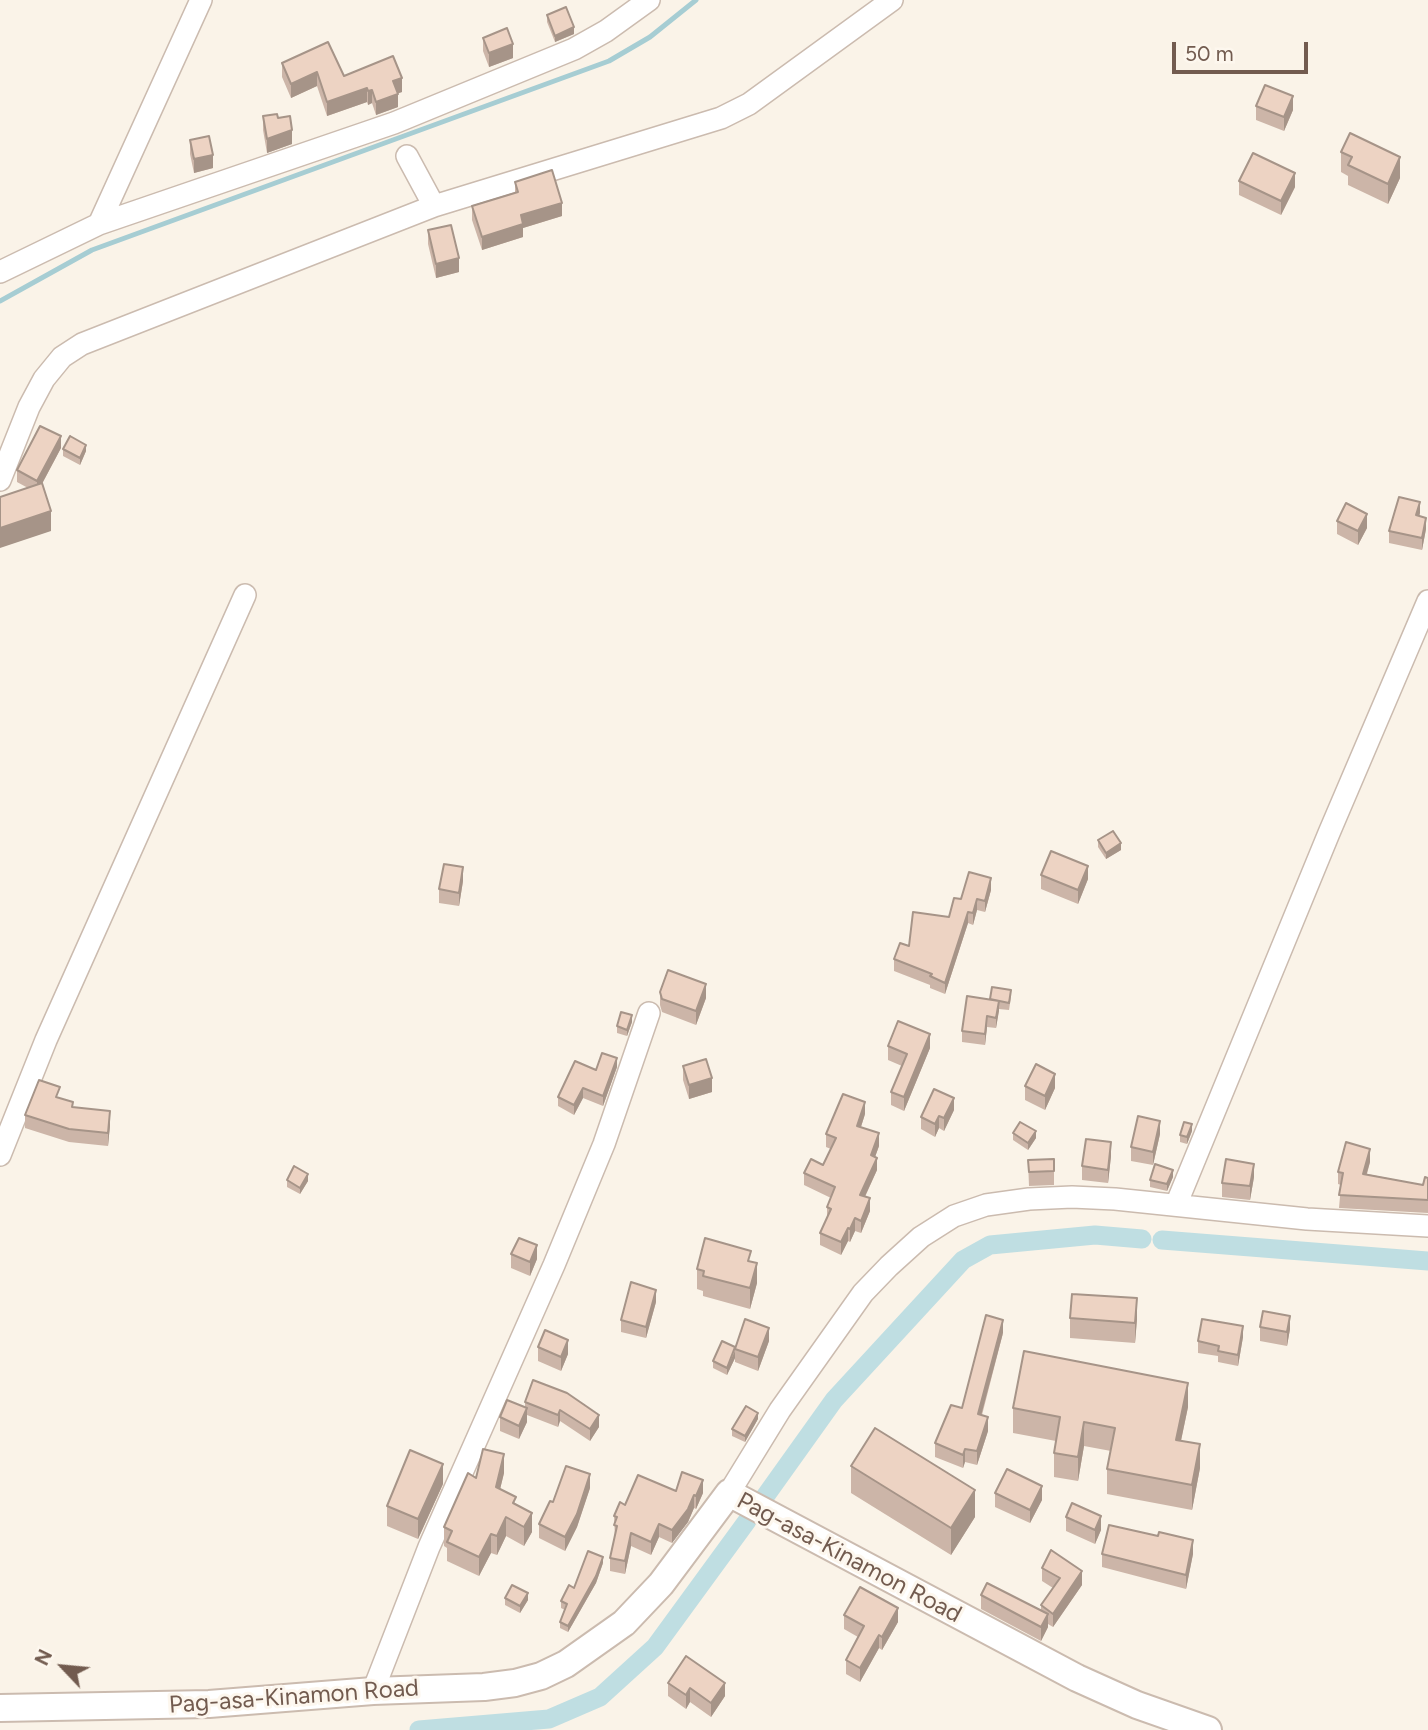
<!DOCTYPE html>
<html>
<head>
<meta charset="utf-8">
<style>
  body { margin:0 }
  #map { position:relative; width:1428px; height:1730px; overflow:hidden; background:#faf3e8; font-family:Figtree,sans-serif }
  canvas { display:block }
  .north { position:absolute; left:28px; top:1632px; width:70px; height:70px; -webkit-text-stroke:5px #fdf7ee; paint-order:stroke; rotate:296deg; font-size:19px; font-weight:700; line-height:28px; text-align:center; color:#725b4f }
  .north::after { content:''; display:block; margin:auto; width:24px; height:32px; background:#725b4f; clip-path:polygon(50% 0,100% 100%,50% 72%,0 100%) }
  .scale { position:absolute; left:1172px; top:42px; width:136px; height:32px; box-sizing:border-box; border:4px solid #725b4f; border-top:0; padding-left:9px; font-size:21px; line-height:24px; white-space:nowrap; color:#725b4f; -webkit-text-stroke:5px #fdf7ee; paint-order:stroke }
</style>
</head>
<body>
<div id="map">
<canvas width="1428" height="1730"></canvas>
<div class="north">N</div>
<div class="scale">50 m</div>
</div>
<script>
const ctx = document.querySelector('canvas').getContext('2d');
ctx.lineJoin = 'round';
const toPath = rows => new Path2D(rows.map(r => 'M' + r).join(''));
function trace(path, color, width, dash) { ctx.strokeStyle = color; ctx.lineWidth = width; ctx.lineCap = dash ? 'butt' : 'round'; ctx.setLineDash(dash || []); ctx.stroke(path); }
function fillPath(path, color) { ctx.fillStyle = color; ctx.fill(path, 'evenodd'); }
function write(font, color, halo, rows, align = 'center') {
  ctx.font = font + ' Figtree,sans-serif'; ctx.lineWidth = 6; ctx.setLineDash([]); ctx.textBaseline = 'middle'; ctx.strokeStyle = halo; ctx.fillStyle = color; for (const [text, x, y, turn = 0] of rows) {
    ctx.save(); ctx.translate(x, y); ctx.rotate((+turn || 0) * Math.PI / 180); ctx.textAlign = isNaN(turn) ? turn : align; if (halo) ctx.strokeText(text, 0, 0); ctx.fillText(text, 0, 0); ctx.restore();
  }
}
trace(toPath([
  [0,301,92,250,609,61,650,37,696,0]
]), '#a6cdd3', 5);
trace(toPath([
  [1162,1240,1428,1261],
  [764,1498,834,1400,963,1260,990,1245,1095,1235,1142,1239],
  [419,1730,549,1719,600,1697,655,1647,747,1521]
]), '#bfdee2', 19);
const minor = toPath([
  [407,156,434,206],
  [99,224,201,0],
  [0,272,99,224,394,123,574,49,606,31,649,0],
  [0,480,29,407,44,379,62,357,82,344,434,206,721,118,749,104,892,0],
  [0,1155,46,1040,245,595],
  [1176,1205,1329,833,1428,601],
  [729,1493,780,1410,863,1293,889,1266,921,1237,954,1216,986,1205,1029,1199,1072,1197,1115,1199,1307,1219,1428,1226],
  [373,1691,429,1547,554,1265,604,1144,649,1013]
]);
const tertiary = toPath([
  [0,1708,209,1704,373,1691,484,1687,515,1683,541,1676,566,1664,624,1623,661,1584,729,1493,1077,1678,1137,1705,1208,1730]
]);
trace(minor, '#cbbbaf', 24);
trace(tertiary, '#cbbbaf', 30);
trace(minor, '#fff', 21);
trace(tertiary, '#fff', 26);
fillPath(toPath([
  [547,15,574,34,555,42,547,22],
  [483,38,513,58,489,67,483,51],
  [282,63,344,76,402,92,398,93,398,107,376,115,372,103,368,105,367,102,327,116,317,86,291,98,282,77],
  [1256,106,1293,110,1284,131,1256,120],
  [263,116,278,118,292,144,267,153,263,130],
  [190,140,213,168,194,173,190,154],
  [1341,152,1400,178,1388,204,1348,185,1348,176,1341,172],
  [1239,181,1295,187,1281,215,1239,195],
  [515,182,562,216,523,228,523,237,482,250,472,220,472,206,515,193],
  [428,230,459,272,436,278,428,244],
  [61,448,42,484,51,531,28,488,17,482,17,470],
  [63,449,86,451,80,465,63,456],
  [1420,513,1419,516,1426,529,1422,550,1389,543,1389,531],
  [1337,521,1367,528,1358,545,1337,534],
  [1098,840,1121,850,1106,859,1098,847],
  [1041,875,1088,879,1078,904,1041,889],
  [463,881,459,906,439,903,439,889],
  [991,890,985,912,977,910,973,925,968,923,945,994,930,988,930,985,894,971,894,959,949,917,961,899],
  [660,992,706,998,696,1025,662,1012,660,1005],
  [1011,997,1009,1010,999,1009,996,1028,987,1027,985,1045,962,1042,962,1031,990,999],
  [632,1022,627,1036,617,1033,617,1026],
  [888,1046,930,1048,904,1111,891,1105,891,1092,902,1066,888,1060],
  [683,1066,712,1092,689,1099,683,1080],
  [617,1067,603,1106,583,1098,574,1115,558,1106,558,1097,596,1070],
  [1025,1086,1055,1088,1045,1110,1025,1100],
  [60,1098,73,1108,110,1125,108,1146,69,1142,25,1128,25,1115],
  [954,1110,944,1131,939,1128,935,1137,921,1129,921,1117],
  [865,1114,861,1127,879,1146,875,1157,877,1170,865,1197,870,1211,861,1233,855,1231,850,1242,848,1241,841,1255,820,1245,820,1233,827,1218,827,1207,831,1198,804,1185,804,1173,823,1165,831,1149,826,1147,826,1134],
  [1192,1131,1187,1144,1180,1142,1180,1135],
  [1013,1133,1036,1138,1028,1150,1013,1140],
  [1160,1134,1153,1165,1131,1161,1131,1147],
  [1111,1156,1108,1183,1082,1180,1082,1166],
  [1054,1159,1054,1185,1029,1186,1028,1160],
  [1370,1162,1367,1174,1423,1185,1428,1178,1428,1213,1339,1208,1341,1185,1338,1184,1338,1172],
  [1173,1177,1167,1191,1150,1187,1150,1180],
  [1254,1177,1250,1200,1222,1197,1222,1183],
  [287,1180,308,1181,300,1194,287,1187],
  [511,1254,537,1259,530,1276,511,1268],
  [697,1269,757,1283,750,1309,703,1296,703,1291,697,1289],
  [656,1302,646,1338,621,1332,621,1320],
  [1070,1318,1137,1319,1135,1343,1070,1338],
  [1260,1327,1290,1329,1287,1346,1260,1341],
  [1003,1333,982,1415,988,1431,977,1465,965,1462,963,1468,935,1457,935,1443,962,1408],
  [1243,1337,1238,1366,1218,1362,1218,1356,1198,1353,1198,1341],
  [769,1341,758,1371,735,1362,735,1358,727,1375,713,1368,713,1361,735,1347],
  [538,1347,568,1354,561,1371,538,1361],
  [533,1380,599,1427,590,1441,560,1421,558,1427,527,1415,527,1422,519,1439,500,1431,500,1417,525,1407,525,1402],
  [1188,1407,1181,1441,1200,1468,1192,1510,1107,1494,1107,1469,1111,1451,1084,1446,1078,1481,1054,1477,1054,1453,1056,1441,1013,1433,1013,1408],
  [758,1419,745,1442,732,1436,732,1429],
  [851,1466,975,1517,951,1555,851,1493],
  [504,1473,500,1489,516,1504,532,1532,524,1546,506,1536,497,1555,491,1553,479,1576,447,1561,447,1548,444,1546,444,1527,476,1478],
  [443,1484,418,1539,387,1526,387,1506],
  [590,1488,577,1527,565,1551,539,1538,539,1524,553,1502],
  [676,1491,703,1493,696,1509,694,1508,688,1522,672,1543,659,1537,651,1555,631,1546,625,1574,610,1571,610,1558,615,1538,614,1516,625,1505],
  [995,1493,1042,1500,1030,1523,995,1507],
  [1066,1517,1101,1530,1095,1544,1066,1531],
  [1102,1554,1193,1554,1186,1589,1102,1567],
  [603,1563,596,1583,568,1632,560,1628,560,1622,565,1610,561,1608,561,1601,574,1588],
  [1042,1568,1082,1585,1053,1627,1048,1624,1048,1627,1041,1641,981,1609,981,1595,1041,1610,1041,1605,1053,1588,1042,1581],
  [505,1598,528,1600,520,1613,505,1605],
  [844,1615,898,1622,882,1650,879,1648,860,1682,846,1674,846,1660,858,1637,844,1629],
  [668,1683,725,1696,711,1717,690,1702,686,1709,668,1696]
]), '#ccb5a8');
fillPath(toPath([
  [574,27,574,34,555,42,555,36],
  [513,44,513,58,489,67,489,53],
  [317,72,317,86,291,98,291,84],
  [402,78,402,92,393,95,393,81],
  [367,88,367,102,327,116,327,102],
  [372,90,372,103,368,105,368,91],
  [398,94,398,107,376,115,376,102],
  [1293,96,1293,110,1284,131,1284,117],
  [292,130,292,144,267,153,267,139],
  [213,155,213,168,194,173,194,159],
  [1400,157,1400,178,1388,204,1388,184],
  [1295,173,1295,187,1281,215,1281,201],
  [562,203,562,216,523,228,523,237,482,250,482,237,521,215],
  [459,258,459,272,436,278,436,264],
  [61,436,61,448,37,493,37,481],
  [86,445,86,451,80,465,80,458],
  [1420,502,1420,513,1416,527,1416,515],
  [51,511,51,531,0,548,0,528],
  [1367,514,1367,528,1358,545,1358,531],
  [1426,518,1426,529,1422,550,1422,538],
  [1121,843,1121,850,1106,859,1106,853],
  [1088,866,1088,879,1078,904,1078,890],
  [463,867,463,881,459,906,459,893],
  [991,878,991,890,985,912,985,901],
  [977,899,977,910,973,925,973,913],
  [968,912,968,923,945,994,945,983],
  [706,984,706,998,696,1025,696,1011],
  [999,1001,999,1011,996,1028,996,1018],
  [632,1015,632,1022,627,1036,627,1030],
  [987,1016,987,1027,985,1045,985,1034],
  [930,1034,930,1048,904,1111,904,1097],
  [617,1058,617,1067,603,1106,603,1096],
  [1055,1074,1055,1088,1045,1110,1045,1096],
  [712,1078,712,1092,689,1099,689,1085],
  [583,1088,583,1098,574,1115,574,1105],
  [954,1098,954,1110,944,1131,944,1118],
  [865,1102,865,1114,857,1139,857,1126],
  [110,1111,110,1125,108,1146,108,1133],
  [939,1116,939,1128,935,1137,935,1124],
  [1160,1121,1160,1134,1153,1165,1153,1152],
  [1192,1124,1192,1131,1187,1144,1187,1137],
  [1036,1131,1036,1138,1028,1150,1028,1143],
  [879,1133,879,1146,871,1168,871,1155],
  [1111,1142,1111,1156,1108,1183,1108,1170],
  [1370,1149,1370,1162,1363,1186,1363,1174],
  [877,1158,877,1170,860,1207,860,1195],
  [1254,1164,1254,1177,1250,1200,1250,1186],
  [1173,1170,1173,1177,1167,1191,1167,1184],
  [308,1174,308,1181,300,1194,300,1188],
  [870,1198,870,1211,861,1233,861,1221],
  [855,1218,855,1231,850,1242,850,1229],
  [848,1228,848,1241,841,1255,841,1242],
  [537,1245,537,1259,530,1276,530,1262],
  [757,1263,757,1283,750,1309,750,1288],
  [656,1290,656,1302,646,1338,646,1327],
  [1137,1298,1137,1319,1135,1343,1135,1323],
  [1290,1316,1290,1329,1287,1346,1287,1332],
  [1003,1320,1003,1333,978,1427,978,1414],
  [1243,1326,1243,1337,1238,1366,1238,1355],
  [769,1328,769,1341,758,1371,758,1357],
  [568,1340,568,1354,561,1371,561,1357],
  [735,1351,735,1358,727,1375,727,1368],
  [1188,1383,1188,1407,1176,1464,1176,1440],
  [527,1408,527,1422,519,1439,519,1426],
  [560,1410,560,1421,558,1427,558,1415],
  [758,1413,758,1419,745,1442,745,1436],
  [599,1415,599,1427,590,1441,590,1429],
  [988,1417,988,1431,977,1465,977,1451],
  [1084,1422,1084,1446,1078,1481,1078,1457],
  [1200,1444,1200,1468,1192,1510,1192,1485],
  [965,1449,965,1462,963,1468,963,1455],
  [504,1454,504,1473,496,1506,496,1487],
  [443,1464,443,1484,418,1539,418,1519],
  [590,1474,590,1488,577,1527,565,1551,565,1537],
  [703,1480,703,1493,696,1509,696,1496],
  [1042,1486,1042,1500,1030,1523,1030,1510],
  [975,1490,975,1517,951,1555,951,1528],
  [694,1495,694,1508,688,1522,672,1543,672,1530],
  [532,1513,532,1532,524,1546,524,1527],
  [1101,1516,1101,1530,1095,1544,1095,1530],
  [506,1517,506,1536,497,1555,497,1536],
  [659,1524,659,1537,651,1555,651,1542],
  [631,1533,631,1546,625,1574,625,1561],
  [491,1534,491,1553,479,1576,479,1557],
  [1193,1540,1193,1554,1186,1589,1186,1575],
  [603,1557,603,1563,596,1583,568,1632,568,1626],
  [1082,1571,1082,1585,1053,1627,1053,1614],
  [528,1593,528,1600,520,1613,520,1606],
  [898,1608,898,1622,882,1650,882,1637],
  [1048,1614,1048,1627,1041,1641,1041,1627],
  [879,1635,879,1648,860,1682,860,1668],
  [725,1683,725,1696,711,1717,711,1703],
  [690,1688,690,1702,686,1709,686,1695]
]), '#a69488');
const building = toPath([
  [566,7,574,27,555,36,547,15,566,7],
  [507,28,513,44,489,53,483,38,507,28],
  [328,42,344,76,393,56,402,78,393,81,398,94,376,102,372,90,368,91,367,88,327,102,317,72,291,84,282,63,328,42],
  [1265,85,1293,96,1284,117,1256,106,1265,85],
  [277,114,278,118,290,116,292,130,267,139,263,116,277,114],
  [1350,133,1400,157,1388,184,1348,165,1352,157,1341,152,1350,133],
  [209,136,213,155,194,159,190,140,209,136],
  [1253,153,1295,173,1281,201,1239,181,1253,153],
  [552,170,562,203,521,215,523,224,482,237,472,206,518,192,515,182,552,170],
  [451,225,459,258,436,264,428,230,451,225],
  [40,426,61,436,37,481,17,470,40,426],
  [70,436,86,445,80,458,63,449,70,436],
  [42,483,51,511,0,528,0,497,42,483],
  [1399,497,1420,502,1416,515,1426,518,1422,538,1389,531,1399,497],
  [1346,503,1367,514,1358,531,1337,521,1346,503],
  [1113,831,1121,843,1106,853,1098,840,1113,831],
  [1051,851,1088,866,1078,890,1041,875,1051,851],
  [444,864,463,867,459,893,439,889,444,864],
  [969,872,991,878,985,901,977,899,973,913,968,912,945,983,930,976,932,974,894,959,900,943,909,946,913,912,949,917,954,898,961,899,969,872],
  [668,970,706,984,696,1011,662,999,660,992,668,970],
  [992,987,1011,990,1009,1003,990,999,992,987],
  [967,996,999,1001,996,1018,987,1016,985,1034,962,1031,967,996],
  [621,1012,632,1015,627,1030,617,1026,621,1012],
  [898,1021,930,1034,904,1097,891,1092,907,1054,888,1046,898,1021],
  [602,1053,617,1058,603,1096,583,1088,574,1105,558,1097,575,1061,596,1070,602,1053],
  [706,1059,712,1078,689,1085,683,1066,706,1059],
  [1036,1064,1055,1074,1045,1096,1025,1086,1036,1064],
  [39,1080,60,1087,56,1097,73,1102,72,1107,110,1111,108,1133,69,1129,25,1115,39,1080],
  [934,1089,954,1098,944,1118,939,1116,935,1124,921,1117,934,1089],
  [843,1094,865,1102,857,1126,879,1133,871,1155,877,1158,860,1195,870,1198,861,1221,855,1218,850,1229,848,1228,841,1242,820,1233,831,1209,827,1207,835,1187,804,1173,811,1159,823,1165,836,1138,826,1134,843,1094],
  [1138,1116,1160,1121,1153,1152,1131,1147,1138,1116],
  [1020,1122,1036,1131,1028,1143,1013,1133,1020,1122],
  [1184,1122,1192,1124,1187,1137,1180,1135,1184,1122],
  [1086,1139,1111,1142,1108,1170,1082,1166,1086,1139],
  [1346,1142,1370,1149,1363,1174,1423,1185,1425,1177,1428,1178,1428,1200,1339,1195,1343,1173,1338,1172,1346,1142],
  [1054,1159,1054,1171,1029,1172,1028,1160,1054,1159],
  [1226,1159,1254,1164,1250,1186,1222,1183,1226,1159],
  [1155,1164,1173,1170,1167,1184,1150,1180,1155,1164],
  [294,1166,308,1174,300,1188,287,1180,294,1166],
  [519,1238,537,1245,530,1262,511,1254,519,1238],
  [705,1238,751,1251,748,1261,757,1263,750,1288,703,1276,704,1271,697,1269,705,1238],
  [631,1282,656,1290,646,1327,621,1320,631,1282],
  [1072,1294,1137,1298,1135,1323,1070,1318,1072,1294],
  [1263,1311,1290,1316,1287,1332,1260,1327,1263,1311],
  [986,1315,1003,1320,978,1414,988,1417,977,1451,965,1449,963,1455,935,1443,951,1405,962,1408,986,1315],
  [745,1319,769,1328,758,1357,735,1349,745,1319],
  [1202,1319,1243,1326,1238,1355,1218,1351,1219,1346,1198,1341,1202,1319],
  [545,1330,568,1340,561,1357,538,1347,545,1330],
  [722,1341,735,1347,727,1368,713,1361,722,1341],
  [1024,1351,1188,1383,1176,1440,1200,1444,1192,1485,1107,1469,1115,1428,1084,1422,1078,1457,1054,1453,1060,1417,1013,1408,1024,1351],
  [533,1380,567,1393,599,1415,590,1429,560,1410,558,1415,525,1402,533,1380],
  [507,1400,527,1408,519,1426,500,1417,507,1400],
  [746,1406,758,1413,745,1436,732,1429,746,1406],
  [875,1428,975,1490,951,1528,851,1466,875,1428],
  [483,1449,504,1454,496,1487,516,1497,513,1503,532,1513,524,1527,506,1517,497,1536,491,1534,479,1557,447,1542,452,1531,444,1527,468,1473,476,1478,483,1449],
  [410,1450,443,1464,418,1519,387,1506,410,1450],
  [566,1466,590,1474,577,1514,565,1537,539,1524,550,1501,553,1502,566,1466],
  [1007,1469,1042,1486,1030,1510,995,1493,1007,1469],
  [682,1472,703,1480,696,1496,694,1495,688,1509,672,1530,659,1524,651,1542,631,1533,625,1561,610,1558,617,1526,614,1525,617,1517,614,1516,620,1502,625,1505,638,1475,676,1491,682,1472],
  [1072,1503,1101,1516,1095,1530,1066,1517,1072,1503],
  [1109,1525,1158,1536,1159,1532,1193,1540,1186,1575,1102,1554,1109,1525],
  [1051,1550,1082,1571,1053,1614,1041,1605,1060,1578,1042,1568,1051,1550],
  [588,1551,603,1557,596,1576,568,1626,560,1622,567,1604,561,1601,569,1585,574,1588,588,1551],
  [987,1583,1048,1614,1041,1627,981,1595,987,1583],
  [512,1585,528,1593,520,1606,505,1598,512,1585],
  [860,1587,898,1608,882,1637,879,1635,860,1668,846,1660,864,1626,844,1615,860,1587],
  [686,1656,725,1683,711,1703,690,1688,686,1695,668,1683,686,1656]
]);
fillPath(building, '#edd3c3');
trace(building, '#a69488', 2);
write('24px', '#725b4f', '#fdf7ee', [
  ["Pag-asa-Kinamon Road",849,1558,28],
  ["Pag-asa-Kinamon Road",294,1697,-4]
]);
</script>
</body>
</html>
